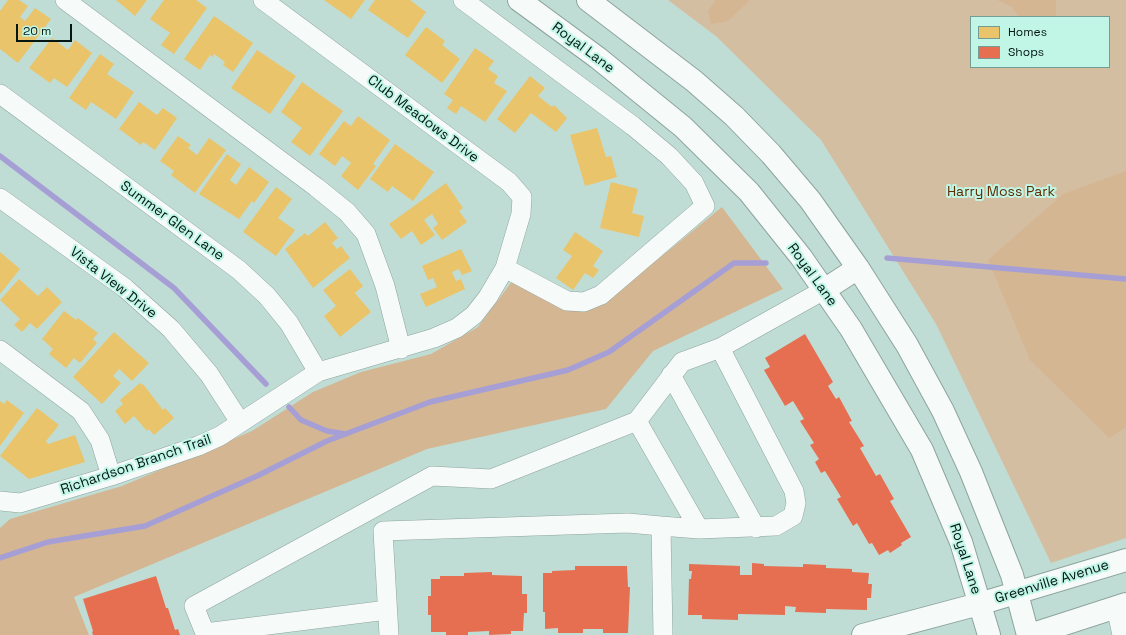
<!DOCTYPE html>
<html>
<head>
<meta charset="utf-8">
<style>
  body { margin:0 }
  #map { position:relative; width:1126px; height:635px; overflow:hidden; background:#c0ddd5; font-family:"Space Grotesk",sans-serif }
  canvas { display:block }
  .legend { position:absolute; left:970px; top:16px; width:140px; height:52px; box-sizing:border-box; background:#c1f6e7; border:1px solid #759c92; margin:0; padding:5px 7px; list-style:none; font-size:12px; color:#031612 }
  .legend li { display:flex; align-items:center; gap:8px; height:20px }
  .legend b { width:20px; border:1px solid #759c92 }
  .scale { position:absolute; left:16px; top:24px; width:56px; height:18px; box-sizing:border-box; border:2px solid #031612; border-top:0; padding-left:5px; font-size:12px; line-height:14px; white-space:nowrap; color:#031612; -webkit-text-stroke:3px #c1f6e7; paint-order:stroke }
</style>
</head>
<body>
<div id="map">
<canvas width="1126" height="635"></canvas>
<ul class="legend">
<li><b style="height:11px;background:#e9c46a"></b>Homes</li>
<li><b style="height:11px;background:#e76f51"></b>Shops</li>
</ul>
<div class="scale">20 m</div>
</div>
<script>
const ctx = document.querySelector('canvas').getContext('2d');
ctx.lineJoin = 'round';
function fillPath(path, color) { ctx.fillStyle = color; ctx.fill(path, 'evenodd'); }
const toPath = rows => new Path2D(rows.map(r => 'M' + r).join(''));
function trace(path, color, width, dash) { ctx.strokeStyle = color; ctx.lineWidth = width; ctx.lineCap = dash ? 'butt' : 'round'; ctx.setLineDash(dash || []); ctx.stroke(path); }
function write(font, color, halo, rows, align = 'center') {
  ctx.font = font + ' "Space Grotesk",sans-serif'; ctx.lineWidth = 4; ctx.setLineDash([]); ctx.textBaseline = 'middle'; ctx.strokeStyle = halo; ctx.fillStyle = color; for (const [text, x, y, turn = 0] of rows) {
    ctx.save(); ctx.translate(x, y); ctx.rotate((+turn || 0) * Math.PI / 180); ctx.textAlign = isNaN(turn) ? turn : align; if (halo) ctx.strokeText(text, 0, 0); ctx.fillText(text, 0, 0); ctx.restore();
  }
}
fillPath(toPath([
  [668,0,1126,0,1126,538,1051,563,936,324,821,140,717,37],
  [971,17,1109,17,1109,67,971,67]
]), '#d4bea1');
fillPath(toPath([
  [716,0,750,0,728,21,711,24,708,11],
  [997,0,1056,0,1056,17,1019,17,1012,7],
  [1126,171,1126,427,1109,438,1030,360,988,260,1063,194],
  [722,207,783,289,653,351,606,409,427,449,74,597,89,635,0,635,0,528,10,519,122,486,252,431,313,392,361,372,431,354,478,327,516,276,603,304]
]), '#d4b693');
fillPath(toPath([
  [8,0,19,0,28,6,20,17,25,21,35,8,51,19,18,63,0,49,0,11],
  [116,0,147,0,135,16],
  [164,0,196,0,207,8,174,54,161,45,170,33,150,19],
  [324,0,365,0,351,19],
  [375,0,410,0,426,12,408,38,368,10],
  [214,16,253,43,233,72,223,65,225,62,214,54,213,57,210,55,200,70,184,59],
  [426,27,445,41,442,45,460,59,442,83,405,55],
  [52,38,68,50,75,40,92,53,67,87,54,78,50,83,29,68],
  [475,48,494,61,488,69,498,76,494,83,507,91,485,122,461,106,456,114,447,108,453,100,444,94],
  [257,50,296,76,270,114,231,88],
  [100,54,114,64,107,74,134,92,116,119,91,102,86,110,69,98],
  [530,76,545,88,538,96,552,107,554,105,567,118,556,132,531,113,515,133,497,119],
  [302,82,343,111,310,156,291,142,302,128,281,112],
  [139,102,157,115,163,108,177,118,155,150,143,142,141,145,119,129],
  [358,116,390,140,373,164,376,166,358,190,341,176,351,163,342,156,335,166,319,154,344,121,351,126],
  [597,128,606,157,611,156,617,177,585,186,570,135],
  [178,136,191,145,188,148,197,155,209,138,226,150,195,193,171,175,174,171,160,161],
  [395,144,434,172,413,201,392,186,388,192,370,179],
  [227,154,241,164,230,180,236,185,249,167,269,182,254,203,252,201,239,219,199,194],
  [611,182,638,189,632,213,644,216,639,237,600,228],
  [446,183,463,208,459,211,467,222,442,240,433,228,438,224,432,214,424,220,435,235,421,245,412,231,401,239,389,224],
  [276,187,292,199,278,218,295,230,276,256,243,232],
  [325,222,338,238,332,243,337,249,341,246,350,258,313,288,285,249,305,233,308,236],
  [575,232,603,251,593,266,599,270,593,278,585,273,573,290,556,278,572,256,563,250],
  [461,249,472,271,462,275,459,269,452,272,456,281,461,279,465,289,426,307,420,294,437,287,433,278,428,280,422,266],
  [0,252,20,269,0,294],
  [350,269,363,286,355,293,371,312,340,337,324,316,336,306,323,290],
  [19,279,38,296,47,287,62,302,37,329,30,323,22,332,14,325,20,319,0,300],
  [64,311,76,320,78,318,98,333,93,339,97,343,80,363,74,358,66,368,49,354,53,349,42,339],
  [114,332,149,363,132,381,119,369,113,376,121,383,102,404,73,377],
  [140,383,142,385,143,384,163,410,165,408,174,418,154,435,149,429,147,431,134,416,125,424,115,411,123,404,120,400],
  [7,400,24,413,0,446,0,401,4,404],
  [37,408,59,425,46,441,48,444,75,435,85,462,29,479,0,456]
]), '#e9c46a');
fillPath(toPath([
  [805,334,833,382,828,386,836,399,839,397,852,421,849,422,864,446,860,448,876,476,880,474,894,499,890,501,911,537,901,543,902,545,890,553,888,550,879,555,872,543,869,544,857,523,853,526,837,499,841,497,825,471,821,473,815,462,819,459,810,445,814,443,800,421,804,419,793,401,785,406,764,370,770,367,765,358],
  [752,563,764,564,764,566,803,567,803,564,826,565,826,568,852,569,852,572,869,573,868,584,872,584,871,598,867,598,867,610,826,609,826,613,795,612,796,607,785,606,785,615,738,614,738,620,702,619,702,615,688,615,689,579,691,579,692,571,689,571,689,564,740,566,740,575,752,575],
  [575,566,627,566,628,587,630,587,628,633,603,633,603,629,583,629,583,633,558,633,558,628,545,629,545,612,543,612,543,573,552,573,552,571,575,570],
  [492,572,492,575,522,576,522,594,527,594,527,613,524,613,523,631,511,631,511,634,489,635,489,631,468,632,468,635,446,635,446,632,431,632,431,615,428,615,428,596,431,596,431,579,440,579,440,576,464,576,464,573],
  [156,576,166,608,168,608,175,630,178,629,180,635,93,635,92,632,93,631,83,599]
]), '#e76f51');
trace(toPath([
  [0,156,174,288,266,384],
  [887,258,1126,279],
  [289,407,301,420,327,431,346,434],
  [0,558,48,542,145,526,257,476,327,441,430,402,568,370,609,352,734,263,766,263]
]), '#a69fd5', 5.5);
const minor = toPath([
  [65,0,316,187,347,212,366,234,385,286,401,349],
  [463,0,633,126,669,156,694,183,705,206,601,295,584,302,567,301,505,268],
  [0,94,239,270,267,296,289,323,318,372],
  [0,198,125,288,171,329,209,374,240,422],
  [0,350,81,411,100,440,111,476],
  [671,375,756,528],
  [0,501,20,503,111,476,198,446,220,436,318,372,434,338,457,328,474,315,488,297,505,268,521,214,522,197,509,182,263,0],
  [699,529,776,526,793,516,796,503,794,491,720,348],
  [1116,607,1122,635],
  [387,610,205,633,194,606,432,476,491,479,637,421],
  [389,635,383,531,628,523,661,526],
  [663,635,661,526,699,529,637,421,682,362,720,348,824,290]
]);
const major = toPath([
  [519,0,598,58,683,127,749,192,801,257,851,329,922,450,961,542,989,635],
  [588,0,694,81,734,116,771,154,810,200,858,268,907,345,943,411,971,472,1012,575,1028,635],
  [824,290,858,268],
  [863,635,979,604,1126,560],
  [1030,635,1126,604]
]);
trace(minor, '#8da49d', 20);
trace(major, '#8da49d', 24);
trace(minor, '#f6faf9', 19);
trace(major, '#f6faf9', 22);
write('14px', '#031612', '#c1f6e7', [
  ["Royal Lane",583,48,37],
  ["Club Meadows Drive",423,119,37],
  ["Summer Glen Lane",172,221,36],
  ["Royal Lane",812,275,54],
  ["Vista View Drive",113,283,38],
  ["Richardson Branch Trail",136,465,-19],
  ["Royal Lane",965,559,72],
  ["Greenville Avenue",1052,582,-17]
]);
write('14px', '#5f2d00', '#c1f6e7', [
  ["Harry Moss Park",1001,192]
]);
</script>
</body>
</html>
